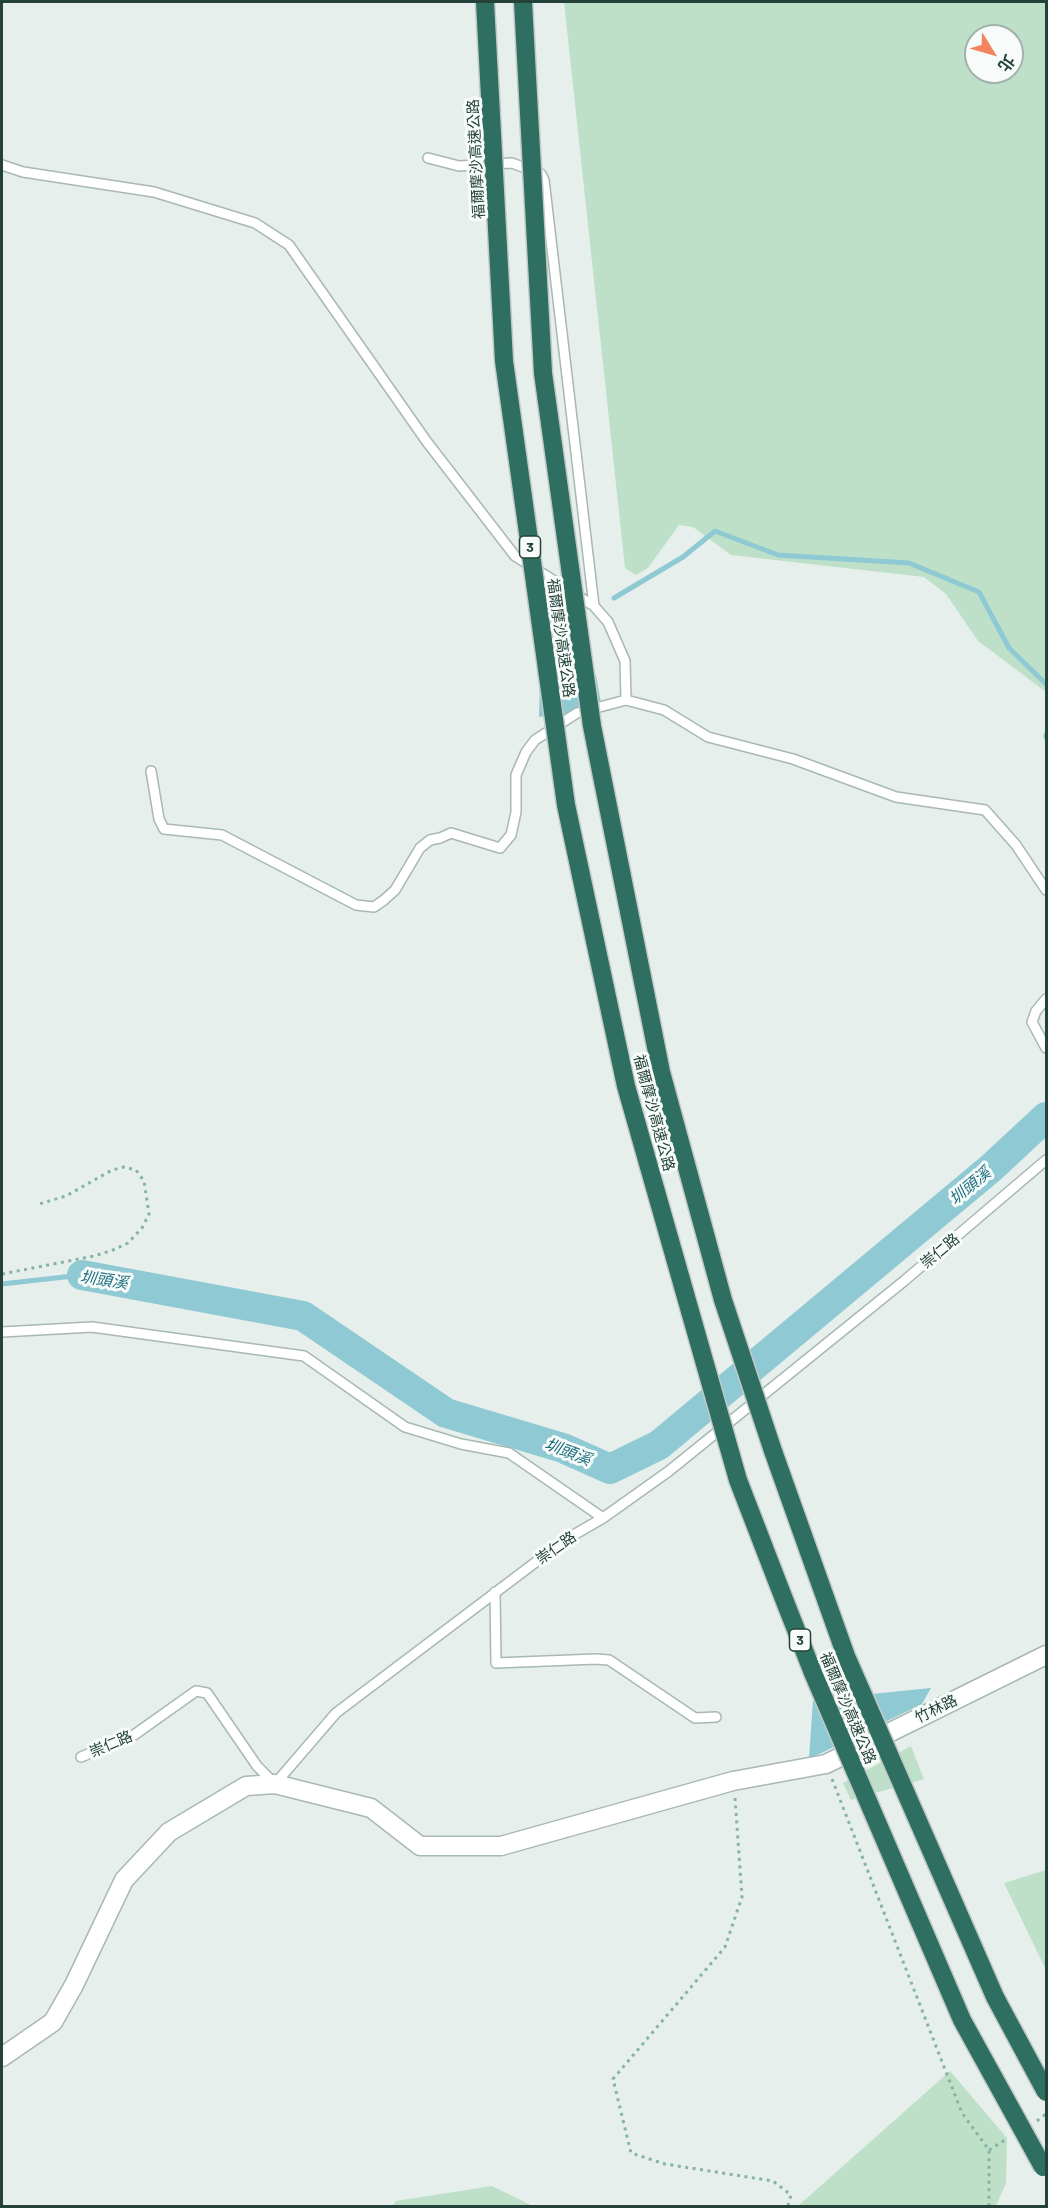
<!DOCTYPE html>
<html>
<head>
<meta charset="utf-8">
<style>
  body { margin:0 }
  #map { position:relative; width:1048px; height:2208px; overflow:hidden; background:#e6efeb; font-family:Barlow,"Noto Sans TC",sans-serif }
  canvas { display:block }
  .frame { position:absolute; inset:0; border:3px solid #24423a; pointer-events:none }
  .north { position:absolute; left:964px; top:24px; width:60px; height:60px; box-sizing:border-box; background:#f7fbf9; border:2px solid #a3b1ad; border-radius:50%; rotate:127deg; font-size:16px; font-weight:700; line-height:24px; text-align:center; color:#24423a }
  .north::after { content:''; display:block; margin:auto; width:21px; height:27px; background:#f4845f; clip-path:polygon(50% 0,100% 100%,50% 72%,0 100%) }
</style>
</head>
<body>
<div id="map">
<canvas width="1048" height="2208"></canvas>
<div class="frame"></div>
<div class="north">北</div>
</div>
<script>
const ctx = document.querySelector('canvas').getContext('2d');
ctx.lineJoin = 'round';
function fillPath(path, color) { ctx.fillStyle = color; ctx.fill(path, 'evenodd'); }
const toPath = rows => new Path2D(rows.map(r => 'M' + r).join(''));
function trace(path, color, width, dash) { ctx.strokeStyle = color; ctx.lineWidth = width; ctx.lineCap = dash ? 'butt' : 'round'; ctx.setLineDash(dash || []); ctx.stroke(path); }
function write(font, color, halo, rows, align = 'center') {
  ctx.font = font + ' Barlow,"Noto Sans TC",sans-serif'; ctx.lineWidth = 6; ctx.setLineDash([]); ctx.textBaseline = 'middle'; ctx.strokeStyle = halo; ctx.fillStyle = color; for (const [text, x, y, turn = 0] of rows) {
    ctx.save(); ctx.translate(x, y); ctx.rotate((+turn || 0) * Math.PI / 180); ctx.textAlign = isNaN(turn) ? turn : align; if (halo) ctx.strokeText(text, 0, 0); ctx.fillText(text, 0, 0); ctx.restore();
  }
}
fillPath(toPath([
  [564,2,1046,2,1046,692,978,641,946,594,924,577,731,555,693,527,679,525,648,568,636,575,625,568],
  [976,36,1012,36,1012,72,976,72],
  [911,1746,924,1779,851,1800,843,1783],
  [1046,1870,1046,1970,1004,1883],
  [950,2071,1007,2138,1006,2183,996,2206,798,2206],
  [492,2186,533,2206,392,2206,396,2201]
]), '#bfe0c8');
fillPath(toPath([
  [596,675,602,709,539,717,540,679],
  [931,1688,922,1704,809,1759,813,1700]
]), '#8ec9d4');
trace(toPath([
  [614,598,683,557,715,531,778,555,909,563,979,592,1009,648,1046,684],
  [1046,735,1046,737],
  [2,1284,82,1275]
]), '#8ec9d4', 5);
trace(toPath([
  [82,1275,303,1316,446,1413,563,1448,610,1469,659,1445,991,1168,1046,1117]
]), '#8ec9d4', 30);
const service = toPath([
  [428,158,459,166,512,163,541,174,544,180,594,606],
  [2,165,23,172,154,192,255,223,289,245,427,442,515,556,594,606,608,622,625,661,626,700],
  [151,771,159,819,164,829,222,835,356,905,374,907,384,900,395,890,420,848,430,840,440,838,451,833,500,848,511,835,516,812,516,775,526,752,535,740,577,713,626,700,664,710,708,737,793,759,896,797,985,810,1016,845,1046,890],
  [1046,999,1036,1011,1032,1022,1046,1048],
  [2,1332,92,1327,304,1356,405,1427,461,1444,509,1453,603,1518],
  [495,1592,496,1663,596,1659,609,1660,695,1718,716,1717],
  [81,1757,134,1735,196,1691,207,1693,257,1766,275,1784,336,1713,565,1540,603,1518,669,1471,904,1281,1046,1160]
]);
const tertiary = toPath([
  [2,2057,53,2022,74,1985,124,1880,169,1832,246,1786,275,1784,371,1808,420,1846,501,1846,733,1781,826,1764,1046,1655]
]);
trace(service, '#a8b8b2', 12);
trace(tertiary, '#a8b8b2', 21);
trace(toPath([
  [2,1274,94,1256,113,1250,128,1243,142,1228,149,1214,144,1181,136,1170,124,1167,112,1170,66,1196,39,1204],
  [832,1779,962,2113,989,2150,989,2206],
  [735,1798,742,1897,725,1947,613,2079,631,2153,665,2164,773,2181,791,2195,788,2206],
  [1037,2121,1046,2114],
  [989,2150,1008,2138]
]), '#86b3a5', 3, [3, 4.5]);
trace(service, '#fff', 9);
trace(tertiary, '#fff', 18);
const motorwayBridge = toPath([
  [485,2,504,361,566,805,626,1086,738,1480,782,1594,813,1673,962,2020,1043,2167],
  [523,2,543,373,592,726,661,1072,723,1300,773,1451,846,1656,995,1997,1046,2092]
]);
trace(motorwayBridge, '#c2cac8', 21, []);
trace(motorwayBridge, '#2f6f62', 18);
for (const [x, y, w] of [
  [530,547,21],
  [800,1640,21]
]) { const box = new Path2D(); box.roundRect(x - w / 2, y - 11, w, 22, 4.5); ctx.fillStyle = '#f7fbf9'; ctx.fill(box); trace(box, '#24423a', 1.5); }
write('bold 14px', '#24423a', null, [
  ["3",530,547],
  ["3",800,1640]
]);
write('15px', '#24423a', '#f7fbf9', [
  ["福爾摩沙高速公路",476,159,-93],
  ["福爾摩沙高速公路",561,638,82],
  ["福爾摩沙高速公路",654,1113,75],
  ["崇仁路",940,1251,-40],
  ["崇仁路",556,1548,-35],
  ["福爾摩沙高速公路",848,1708,67],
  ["竹林路",936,1709,-26],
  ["崇仁路",111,1744,-23]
]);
write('italic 16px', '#1c6f80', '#f7fbf9', [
  ["圳頭溪",970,1186,-40],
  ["圳頭溪",104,1280,8],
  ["圳頭溪",568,1452,21]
]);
</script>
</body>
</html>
